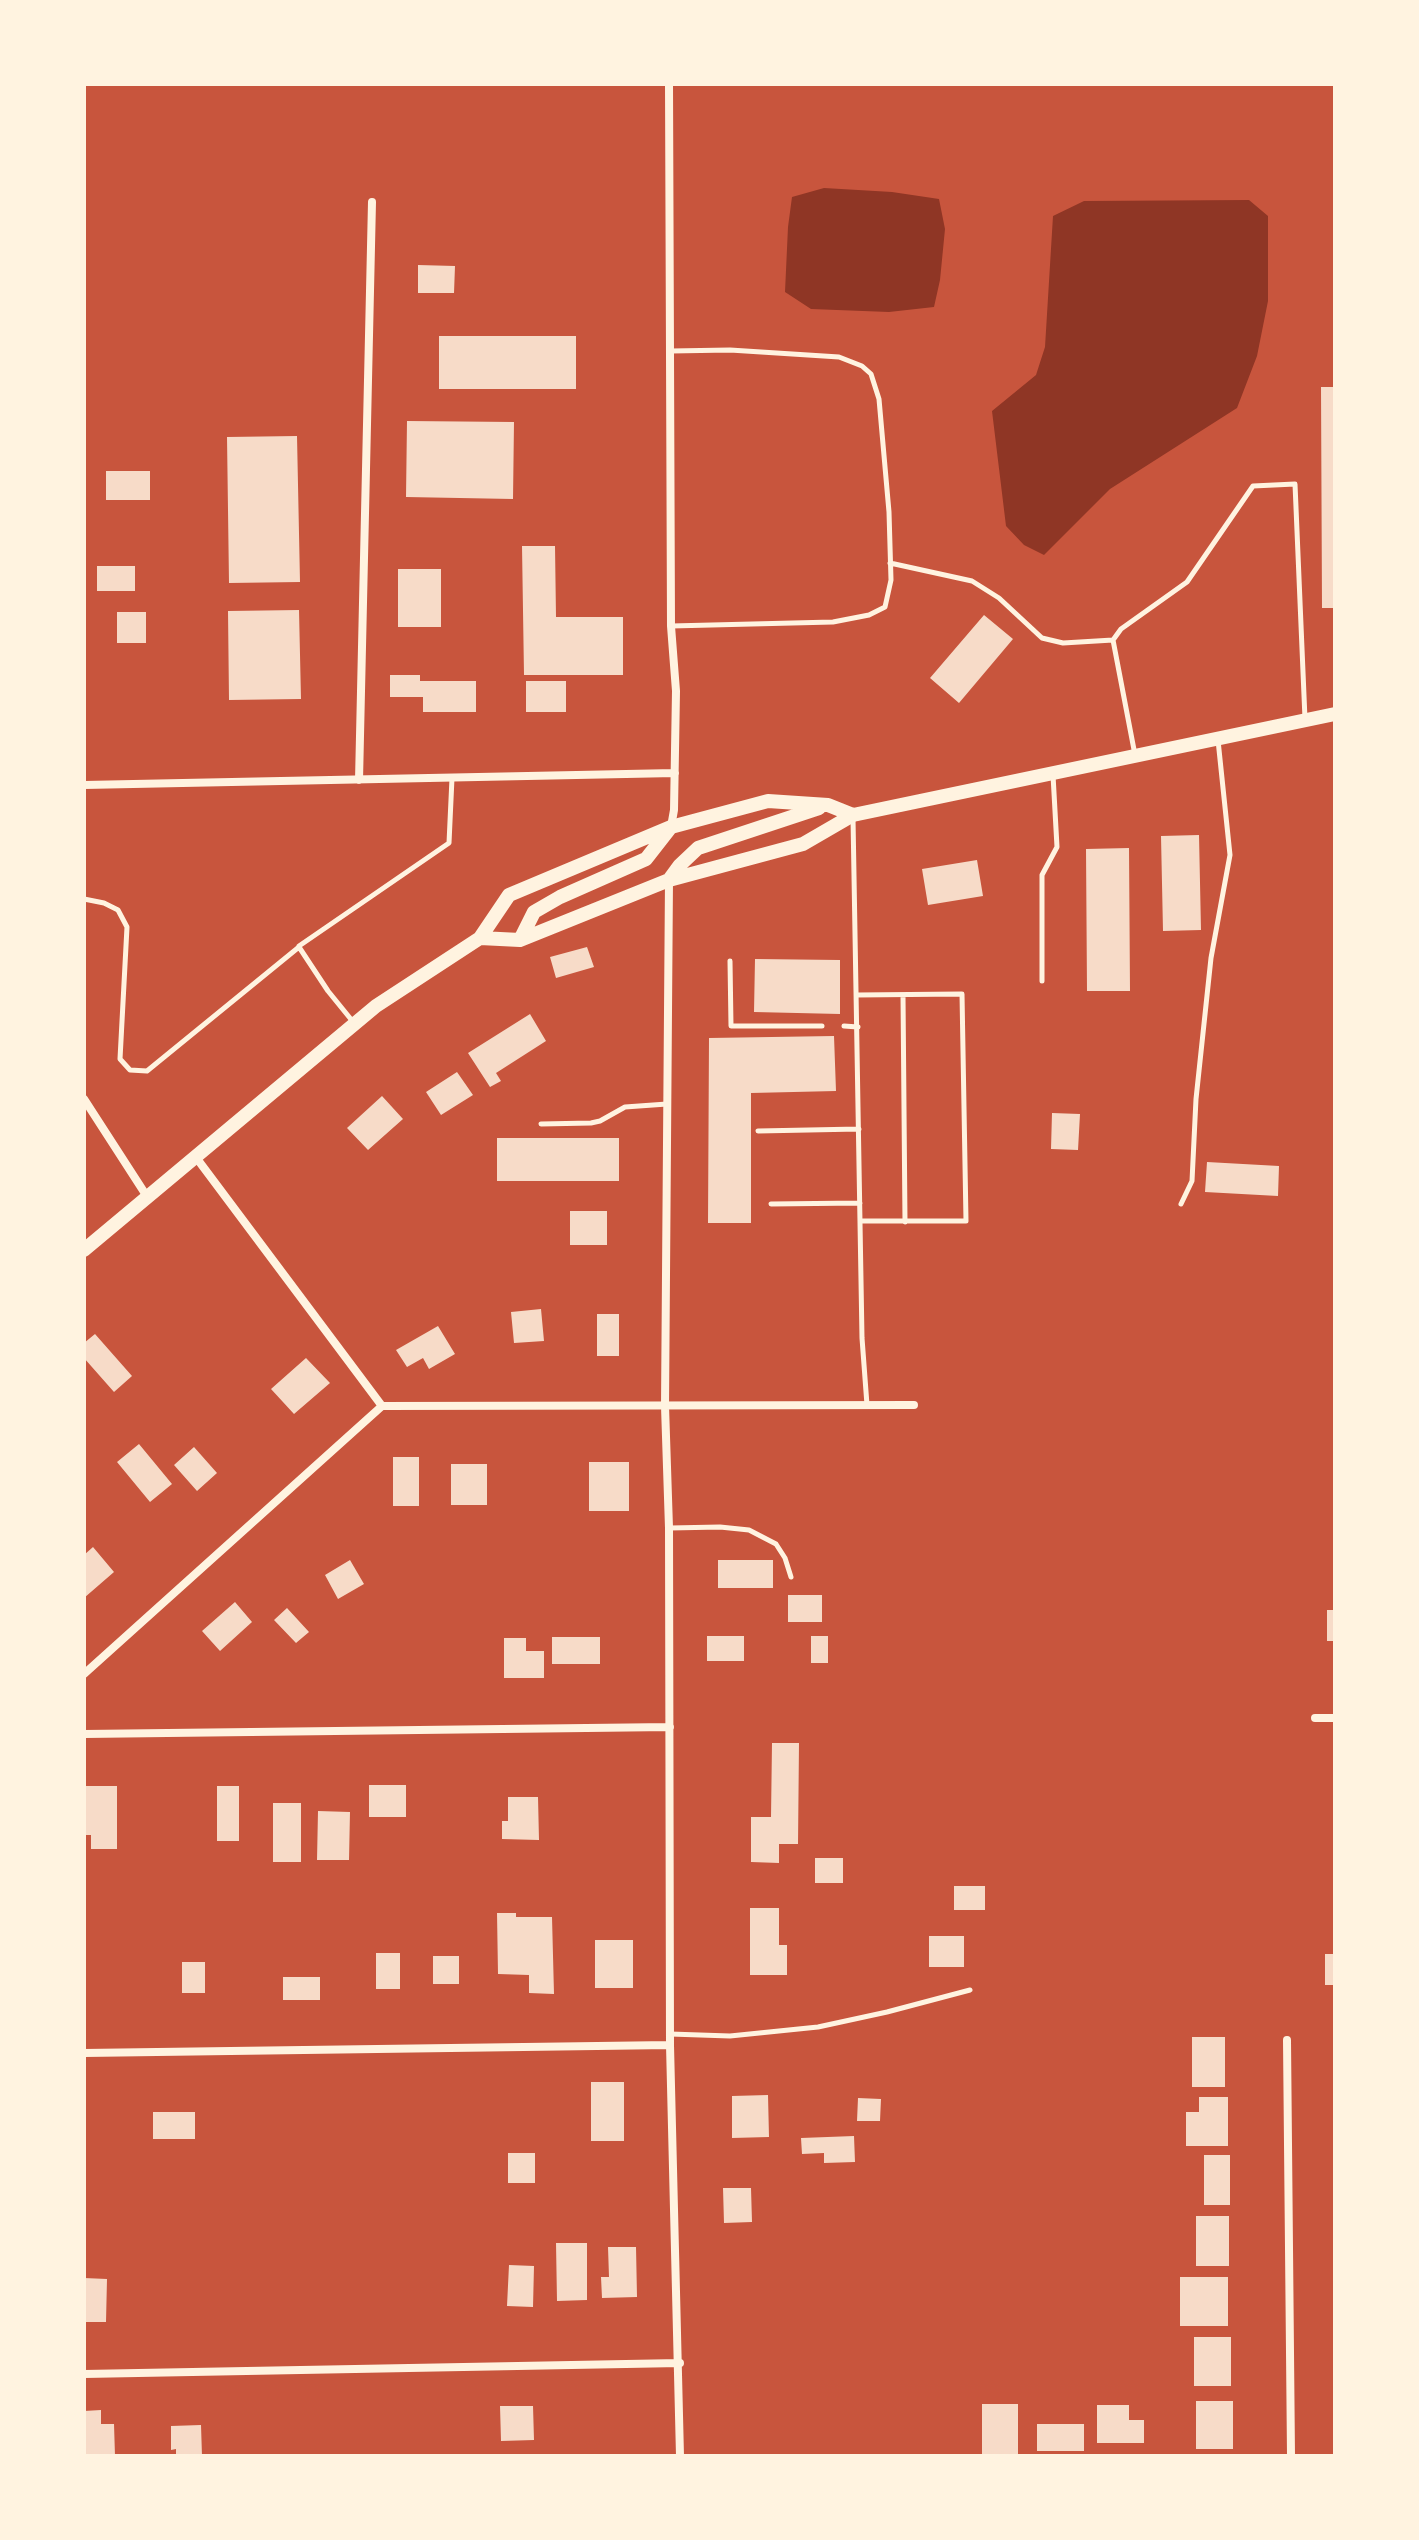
<!DOCTYPE html>
<html>
<head>
<meta charset="utf-8">
<style>
  body { margin:0 }
  #map { position:relative; width:1419px; height:2540px; overflow:hidden; background:#c8553d; font-family:"Libre Baskerville",serif }
  canvas { display:block }
  .frame { position:absolute; inset:0; border:86px solid #fff3e0; pointer-events:none }
</style>
</head>
<body>
<div id="map">
<canvas width="1419" height="2540"></canvas>
<div class="frame"></div>
</div>
<script>
const ctx = document.querySelector('canvas').getContext('2d');
ctx.lineJoin = 'round';
function fillPath(path, color) { ctx.fillStyle = color; ctx.fill(path, 'evenodd'); }
const toPath = rows => new Path2D(rows.map(r => 'M' + r).join(''));
function trace(path, color, width, dash) { ctx.strokeStyle = color; ctx.lineWidth = width; ctx.lineCap = dash ? 'butt' : 'round'; ctx.setLineDash(dash || []); ctx.stroke(path); }
fillPath(toPath([
  [824,188,892,192,939,199,945,229,940,280,934,307,889,312,811,309,785,292,788,227,792,197],
  [1249,200,1268,216,1268,301,1257,356,1237,408,1110,489,1044,555,1024,545,1006,526,992,411,1036,375,1045,347,1053,216,1084,201]
]), '#8f3625');
fillPath(toPath([
  [418,265,455,266,454,293,418,293],
  [439,336,576,336,576,389,439,389],
  [1321,387,1335,387,1335,608,1322,608],
  [407,421,514,422,513,499,406,497],
  [297,436,300,582,229,583,227,437],
  [106,471,150,471,150,500,106,500],
  [522,546,555,546,556,617,623,617,623,675,524,675],
  [97,566,135,566,135,591,97,591],
  [398,569,441,569,441,627,398,627],
  [299,610,301,699,229,700,228,611],
  [117,612,146,612,146,643,117,643],
  [984,615,1013,639,959,703,930,678],
  [390,675,420,675,420,681,476,681,476,712,423,712,423,697,390,697],
  [526,681,566,681,566,712,526,712],
  [1199,835,1201,930,1163,931,1161,836],
  [1129,848,1130,991,1087,991,1086,849],
  [977,860,983,896,928,905,922,869],
  [587,947,594,967,556,978,550,957],
  [755,959,840,960,840,1014,754,1012],
  [530,1014,546,1041,496,1073,501,1081,490,1087,468,1053],
  [834,1036,836,1091,751,1093,751,1223,708,1223,709,1038],
  [457,1072,473,1095,441,1115,426,1092],
  [382,1096,403,1119,368,1150,347,1128],
  [1052,1113,1080,1114,1078,1150,1051,1149],
  [497,1138,619,1138,619,1181,497,1181],
  [1207,1162,1279,1166,1278,1196,1205,1192],
  [570,1211,607,1211,607,1245,570,1245],
  [541,1309,544,1341,514,1343,511,1312],
  [597,1314,619,1314,619,1356,597,1356],
  [438,1326,455,1354,429,1369,423,1358,407,1367,396,1350],
  [95,1334,132,1376,114,1392,84,1358,84,1343],
  [306,1358,330,1383,294,1414,271,1389],
  [139,1444,172,1484,150,1502,117,1462],
  [194,1447,217,1473,197,1491,174,1465],
  [393,1457,419,1457,419,1506,393,1506],
  [589,1462,629,1462,629,1511,589,1511],
  [451,1464,487,1464,487,1505,451,1505],
  [93,1547,114,1572,84,1598,84,1555],
  [350,1560,364,1584,338,1599,325,1575],
  [718,1560,773,1560,773,1588,718,1588],
  [788,1595,822,1595,822,1622,788,1622],
  [235,1602,252,1622,220,1651,202,1631],
  [287,1608,309,1632,296,1643,274,1620],
  [1327,1610,1335,1610,1335,1641,1327,1641],
  [707,1636,744,1636,744,1661,707,1661],
  [811,1636,828,1636,828,1663,811,1663],
  [552,1637,600,1637,600,1664,552,1664],
  [504,1638,526,1638,526,1651,544,1651,544,1678,504,1678],
  [772,1743,799,1743,798,1844,779,1844,779,1863,751,1862,751,1817,771,1817],
  [369,1785,406,1785,406,1817,369,1817],
  [84,1786,117,1786,117,1849,91,1849,91,1835,84,1835],
  [217,1786,239,1786,239,1841,217,1841],
  [508,1797,538,1797,539,1840,502,1839,502,1821,508,1821],
  [273,1803,301,1803,301,1862,273,1862],
  [318,1811,350,1812,349,1860,317,1860],
  [815,1858,843,1858,843,1883,815,1883],
  [954,1886,985,1886,985,1910,954,1910],
  [750,1908,779,1908,779,1945,787,1945,787,1975,750,1975],
  [497,1913,516,1913,516,1917,552,1917,554,1994,529,1993,529,1975,498,1974],
  [929,1936,964,1936,964,1967,929,1967],
  [595,1940,633,1940,633,1988,595,1988],
  [376,1953,400,1953,400,1989,376,1989],
  [1325,1954,1335,1954,1335,1985,1325,1985],
  [433,1956,459,1956,459,1984,433,1984],
  [182,1962,205,1962,205,1993,182,1993],
  [283,1977,320,1977,320,2000,283,2000],
  [1192,2037,1225,2037,1225,2087,1192,2087],
  [591,2082,624,2082,624,2141,591,2141],
  [768,2095,769,2137,732,2138,732,2096],
  [1199,2097,1228,2097,1228,2146,1186,2146,1186,2112,1199,2112],
  [858,2098,881,2099,880,2121,857,2121],
  [153,2112,195,2112,195,2139,153,2139],
  [854,2136,855,2162,824,2163,824,2153,802,2154,801,2138],
  [508,2153,535,2153,535,2183,508,2183],
  [1204,2155,1230,2155,1230,2205,1204,2205],
  [723,2188,751,2188,752,2222,724,2223],
  [1196,2216,1229,2216,1229,2266,1196,2266],
  [556,2243,587,2243,587,2300,557,2301],
  [608,2247,636,2247,637,2297,602,2298,601,2277,609,2277],
  [509,2265,534,2266,533,2307,507,2306],
  [1180,2277,1228,2277,1228,2326,1180,2326],
  [84,2278,107,2279,106,2322,84,2322],
  [1194,2337,1231,2337,1231,2386,1194,2386],
  [1196,2401,1233,2401,1233,2449,1196,2449],
  [982,2404,1018,2404,1018,2454,982,2454],
  [1097,2405,1129,2405,1129,2420,1144,2420,1144,2443,1097,2443],
  [500,2406,533,2406,534,2440,501,2441],
  [101,2410,101,2424,114,2424,115,2456,84,2456,84,2411],
  [1037,2424,1084,2424,1084,2451,1037,2451],
  [201,2425,202,2456,176,2456,176,2449,171,2450,171,2426]
]), '#f7dbc8');
trace(toPath([
  [671,351,730,350,839,357,862,366,871,374,879,399,889,512,891,580,885,607,869,615,833,622,671,626],
  [890,563,972,581,999,598,1042,638,1063,643,1113,640],
  [1135,755,1113,640,1121,629,1187,582,1253,486,1295,484,1305,719],
  [853,818,862,1338,867,1405],
  [84,899,104,903,118,910,127,927,120,1059,130,1070,147,1071,299,947,328,991,354,1023],
  [299,946,449,843,452,778],
  [730,961,731,1026,822,1026],
  [1042,981,1042,875,1057,847,1053,775],
  [857,995,962,994,966,1221,860,1221],
  [903,995,905,1222],
  [844,1026,858,1027],
  [541,1124,591,1123,600,1121,625,1107,667,1104],
  [758,1131,859,1129],
  [771,1204,860,1203],
  [1181,1204,1192,1181,1196,1099,1211,958,1230,855,1218,740],
  [670,1528,720,1527,749,1530,776,1544,785,1558,791,1577],
  [670,2034,730,2036,818,2027,887,2012,970,1990]
]), '#fff3e0', 5);
trace(toPath([
  [669,84,671,626,676,691,674,810,671,827],
  [359,780,372,202],
  [84,785,675,773],
  [669,880,665,1406,669,1528,670,2045,680,2456],
  [84,1099,146,1195],
  [195,1156,382,1406],
  [382,1406,914,1405],
  [84,1674,382,1406],
  [1315,1718,1335,1718],
  [84,1734,670,1727],
  [1287,2040,1291,2456],
  [84,2053,670,2045],
  [84,2374,680,2363]
]), '#fff3e0', 8);
trace(toPath([
  [669,880,680,865,698,848,819,808],
  [480,938,520,940,669,880,803,844,853,815,1335,714],
  [520,940,534,912,560,897,646,859,671,827],
  [84,1250,376,1006,480,938,509,895,671,827,768,801,828,805,853,815]
]), '#fff3e0', 14);
</script>
</body>
</html>
